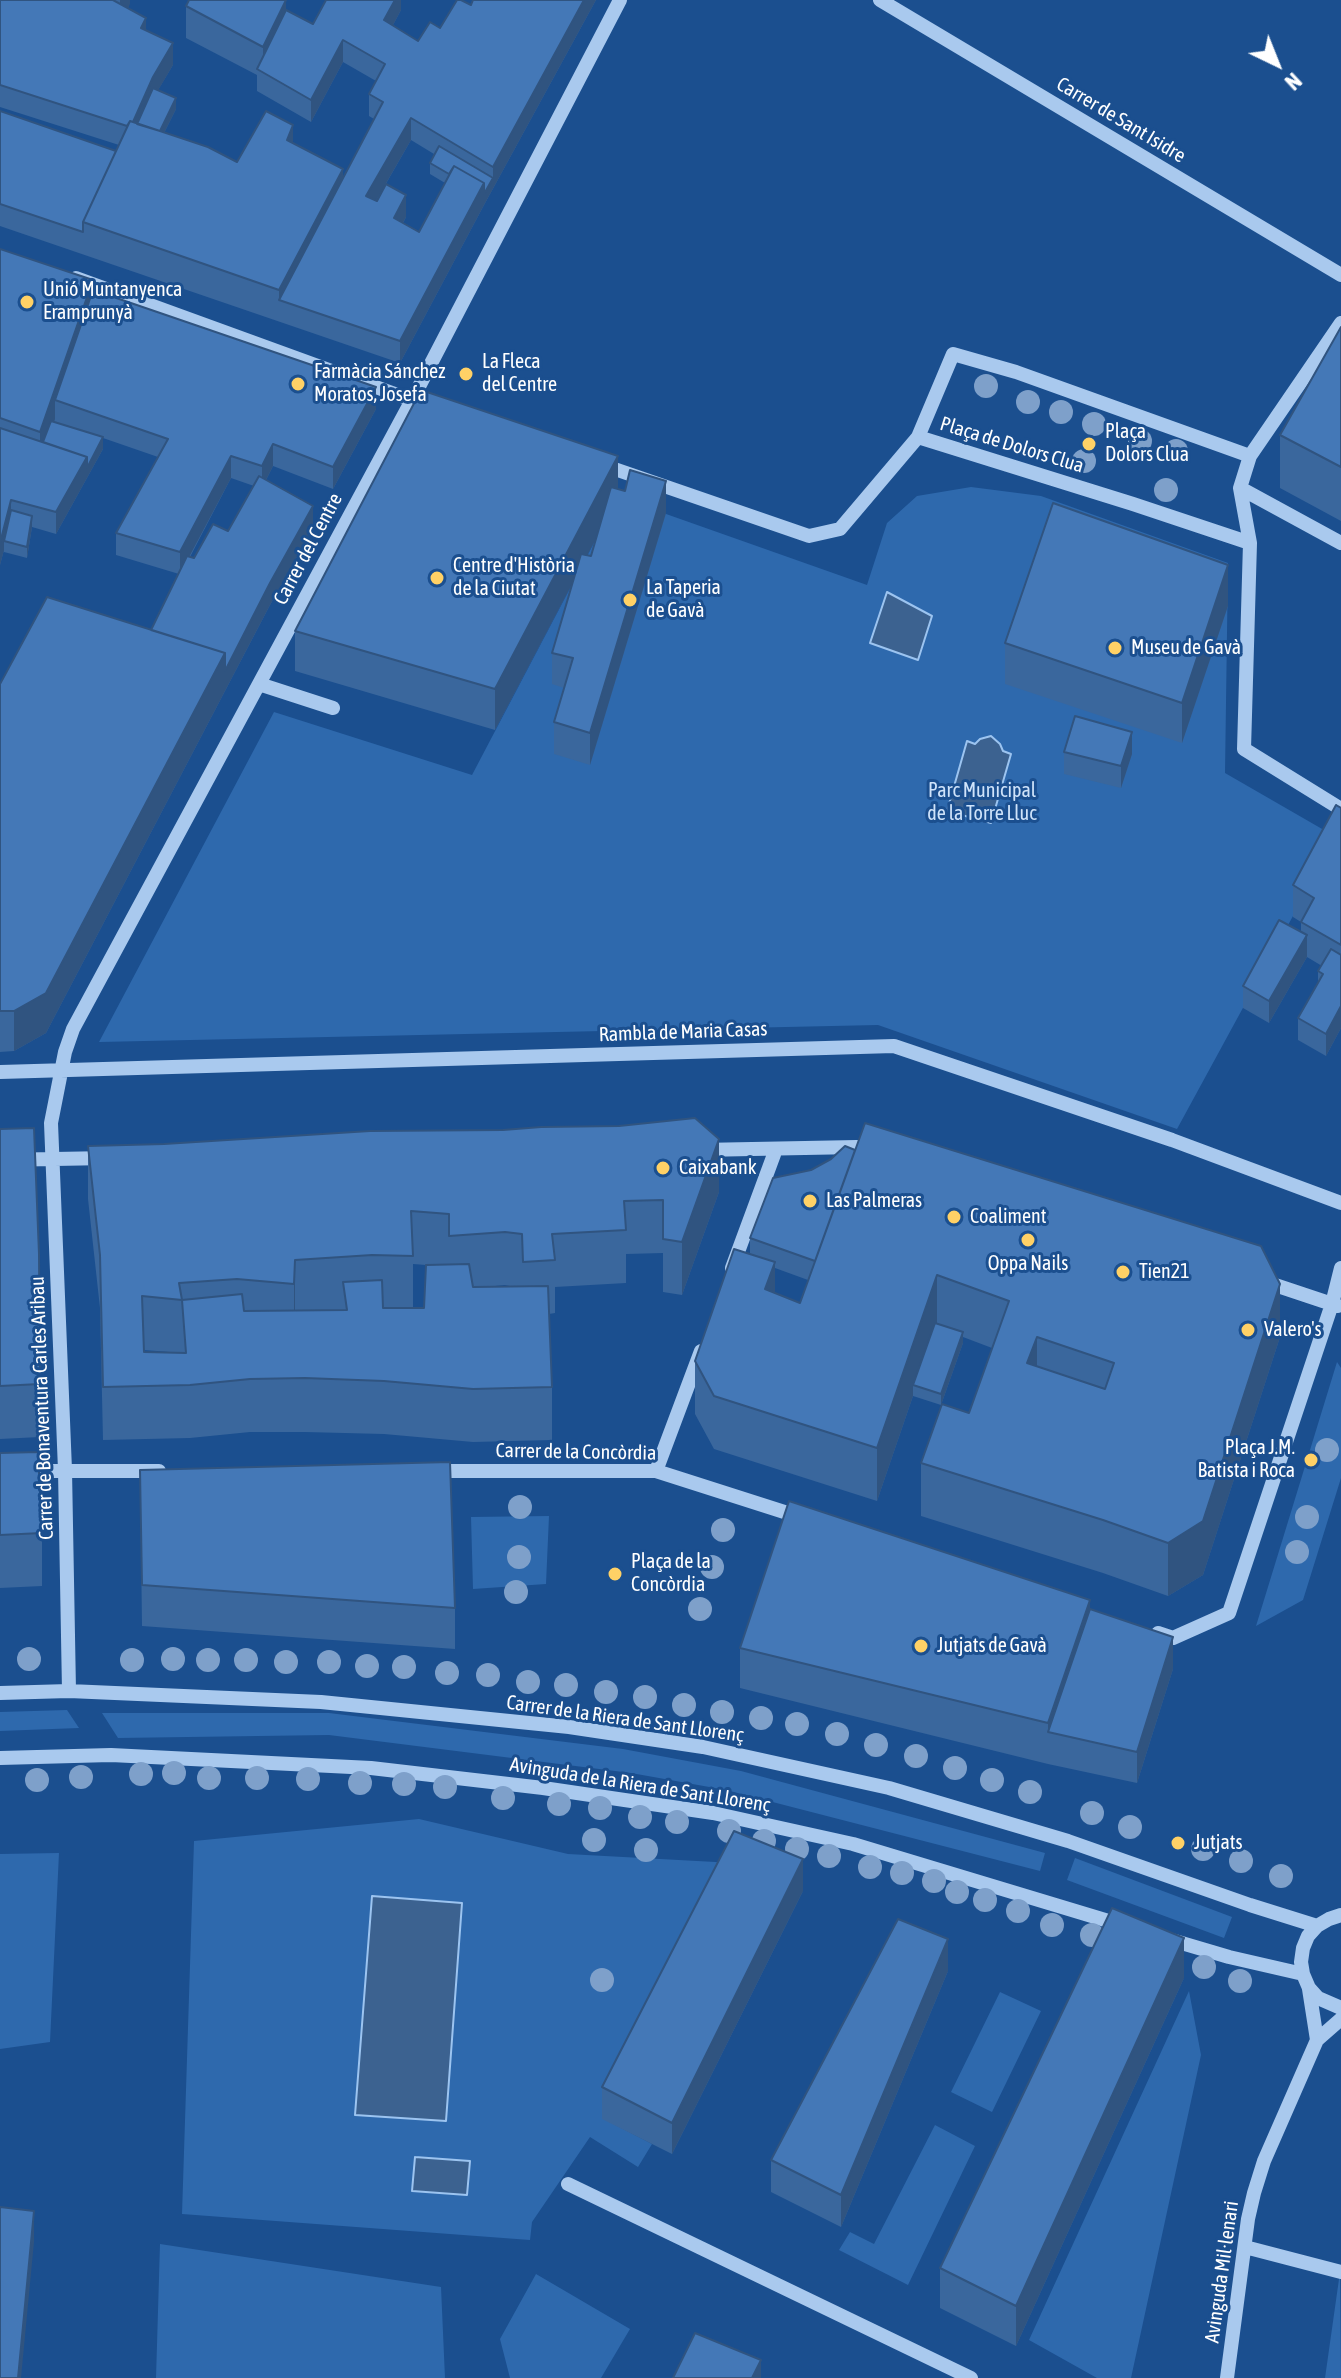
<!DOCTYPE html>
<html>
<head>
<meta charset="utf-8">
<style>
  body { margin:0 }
  #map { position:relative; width:1341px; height:2378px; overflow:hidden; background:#1b4f8f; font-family:"Asap Condensed",sans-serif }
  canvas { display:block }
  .north { position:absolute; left:1237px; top:24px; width:80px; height:80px; -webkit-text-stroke:6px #1b4f8f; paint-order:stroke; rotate:137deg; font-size:22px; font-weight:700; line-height:32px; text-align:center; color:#fff }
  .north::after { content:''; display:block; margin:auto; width:28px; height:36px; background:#fff; clip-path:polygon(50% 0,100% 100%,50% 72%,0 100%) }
</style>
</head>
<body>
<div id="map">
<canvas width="1341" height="2378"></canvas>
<div class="north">N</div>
</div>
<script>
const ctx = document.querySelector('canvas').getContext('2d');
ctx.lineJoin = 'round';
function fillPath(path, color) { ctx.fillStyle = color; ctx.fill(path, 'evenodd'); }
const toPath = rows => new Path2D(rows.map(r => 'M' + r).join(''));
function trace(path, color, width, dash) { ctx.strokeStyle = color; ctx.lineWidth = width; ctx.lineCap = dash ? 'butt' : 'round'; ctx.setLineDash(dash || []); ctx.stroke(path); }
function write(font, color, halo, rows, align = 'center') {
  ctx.font = font + ' "Asap Condensed",sans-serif'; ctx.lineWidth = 6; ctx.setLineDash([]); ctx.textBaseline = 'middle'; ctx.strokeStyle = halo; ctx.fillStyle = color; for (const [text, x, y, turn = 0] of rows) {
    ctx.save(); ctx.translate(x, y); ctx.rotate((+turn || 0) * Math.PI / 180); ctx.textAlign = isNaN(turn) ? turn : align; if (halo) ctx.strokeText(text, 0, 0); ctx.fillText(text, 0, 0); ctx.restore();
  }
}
fillPath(toPath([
  [971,487,1041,496,1228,563,1225,773,1336,837,1177,1129,878,1025,99,1042,274,712,472,775,618,497,867,585,887,523,917,496],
  [1337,1362,1341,1368,1341,1478,1303,1600,1256,1626],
  [549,1516,546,1584,473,1589,471,1517],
  [67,1710,79,1728,0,1731,0,1712],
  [102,1713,329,1713,623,1749,741,1771,1045,1853,1040,1871,726,1790,631,1773,329,1735,118,1738],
  [419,1819,568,1854,734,1863,602,2118,652,2144,638,2167,590,2137,532,2222,530,2240,182,2214,194,1841],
  [59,1853,50,2042,0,2049,0,1854],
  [1075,1858,1232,1917,1224,1938,1067,1880],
  [1189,1991,1201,2055,1131,2378,1097,2378,1029,2340],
  [1000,1992,1041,2011,992,2112,951,2092],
  [935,2125,975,2146,908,2285,839,2250,850,2232,874,2244],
  [160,2244,441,2287,445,2378,156,2378],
  [1340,2272,1341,2378,1325,2378],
  [536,2274,630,2329,601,2378,510,2378,500,2339]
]), '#2e69ad');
const water = toPath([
  [887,592,932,616,918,660,870,643,887,592],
  [991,736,1000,744,1003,751,1011,754,991,823,947,811,967,741,975,744,980,739,991,736],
  [372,1896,462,1903,446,2121,355,2115,372,1896],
  [415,2157,470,2161,467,2195,412,2191,415,2157]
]);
fillPath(water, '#3c6290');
trace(water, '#9cc4f0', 2);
trace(toPath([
  [880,0,1341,275],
  [76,278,417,402],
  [1341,323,1250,456,1240,488,1250,543,1244,749,1341,809],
  [918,437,1133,504,1250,543],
  [603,465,809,536,840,529,918,437,953,354,1016,372,1250,456],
  [1240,488,1341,543],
  [259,684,333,708],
  [0,1072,894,1046,1172,1140,1341,1203],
  [700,1150,857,1147,875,1153],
  [0,1160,108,1158],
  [732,1268,776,1149],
  [1263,1281,1338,1306],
  [0,1471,159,1471],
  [432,1471,656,1471,800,1517],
  [656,1471,701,1351],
  [1158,1633,1173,1638,1229,1613,1332,1304,1341,1268],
  [69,1691,65,1470,51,1123,65,1052,73,1029,412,400,620,0],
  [0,1693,69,1691,321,1702,569,1727,703,1747,889,1788,1068,1841,1250,1905,1317,1926],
  [0,1758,111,1755,371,1768,543,1788,713,1813,853,1844,1125,1926],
  [1341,1915,1329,1919,1317,1926,1308,1936,1303,1948,1301,1962,1303,1974,1309,1988,1318,1998,1341,2008],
  [1168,1939,1229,1957,1303,1974],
  [1309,1989,1317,2040],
  [568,2184,971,2378],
  [1245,2247,1341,2272],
  [1227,2378,1248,2219,1254,2193,1264,2161,1317,2040,1341,2019]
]), '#a9c9ee', 14);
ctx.fillStyle = '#7ea0ca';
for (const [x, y] of [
  [986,386],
  [1028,402],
  [1061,412],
  [1094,424],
  [1140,441],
  [1176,451],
  [1084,461],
  [1166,490],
  [1327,1450],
  [520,1507],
  [1307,1517],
  [723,1530],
  [1297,1552],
  [519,1557],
  [712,1567],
  [516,1592],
  [700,1609],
  [29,1659],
  [173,1659],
  [132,1660],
  [208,1660],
  [246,1660],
  [286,1662],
  [329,1662],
  [367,1666],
  [404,1667],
  [447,1673],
  [488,1675],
  [528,1682],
  [566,1685],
  [606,1692],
  [645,1697],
  [684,1705],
  [722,1712],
  [761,1718],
  [797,1724],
  [837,1734],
  [876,1745],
  [916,1756],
  [955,1768],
  [174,1773],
  [141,1774],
  [81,1777],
  [209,1778],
  [257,1778],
  [308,1779],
  [37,1780],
  [992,1780],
  [360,1783],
  [404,1784],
  [445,1787],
  [1030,1792],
  [503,1798],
  [559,1804],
  [600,1808],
  [1092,1813],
  [640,1817],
  [677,1822],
  [1130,1827],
  [729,1831],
  [594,1840],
  [764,1841],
  [797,1849],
  [1203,1849],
  [646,1850],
  [829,1856],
  [1241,1861],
  [870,1867],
  [902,1873],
  [1281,1876],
  [934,1881],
  [957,1892],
  [985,1900],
  [1018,1911],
  [1052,1925],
  [1092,1935],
  [1204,1967],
  [602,1980],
  [1240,1981]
]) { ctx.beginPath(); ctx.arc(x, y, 12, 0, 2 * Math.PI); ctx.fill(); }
fillPath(toPath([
  [0,0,130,0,128,8,173,65,158,90,176,109,164,133,237,162,293,143,343,180,374,119,369,116,369,94,376,81,343,62,311,122,257,91,257,75,186,38,186,6,286,10,313,24,401,0,401,10,393,25,418,41,440,28,471,5,473,0,596,0,484,205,400,363,0,226,0,111,116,151,119,145,0,107],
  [411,140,434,154,430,163,430,174,445,183,419,232,403,223,406,217,376,201],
  [0,249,93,290,376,409,333,489,273,466,266,480,313,528,270,605,46,1033,14,1051,0,1052,0,684,151,630,179,574,116,555,116,533,158,457,103,438,103,449,56,534,32,527,27,558,4,552,4,550,0,565],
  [231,478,254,486,228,531,194,558,190,557],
  [1341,327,1341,521,1280,488,1280,435],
  [618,489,666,513,590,765,554,754,554,722,564,688,552,684,552,653,571,586,495,730,295,671,295,631],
  [596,539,591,556,587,555],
  [1228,606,1182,743,1005,684,1005,643],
  [1064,752,1132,754,1121,788,1064,774],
  [1341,808,1341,1028,1326,1056,1298,1040,1298,1018,1318,983,1318,971,1322,966,1307,957,1269,1023,1243,1008,1243,986,1301,932,1301,922,1293,917,1293,885],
  [0,1129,39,1254,40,1437,0,1439],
  [88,1146,719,1192,682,1295,663,1292,663,1253,626,1254,626,1283,555,1287,555,1313,549,1314,552,1387,552,1440,473,1442,384,1434,305,1432,250,1432,190,1438,103,1440,100,1308,88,1199],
  [413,1264,426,1265,424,1308,413,1308],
  [505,1285,514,1287,485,1287],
  [144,1350,182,1353,144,1352],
  [750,1238,1280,1337,1203,1575,1168,1596,1103,1573,921,1516,921,1463,969,1413,992,1348,963,1337,963,1343,941,1405,913,1396,877,1501,714,1449,695,1414,695,1361,750,1254],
  [775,1268,808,1280,800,1303,775,1293],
  [0,1453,42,1533,42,1586,0,1588],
  [140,1470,455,1608,455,1649,142,1626],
  [1090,1609,1173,1669,1137,1783,1048,1764,740,1688,740,1648],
  [803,1891,672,2154,602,2119,602,2087],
  [948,1971,841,2227,771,2192,771,2160],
  [1184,1978,1016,2346,940,2308,940,2268]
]), '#3a679d');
fillPath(toPath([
  [120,0,130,0,130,4,120,25],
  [286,0,286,32,263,73,263,47],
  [395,0,401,0,401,10,384,42,384,20],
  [584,0,596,0,484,205,400,363,400,341,484,183,493,178,493,167],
  [146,18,146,40,141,28],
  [343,40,343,62,311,122,311,100],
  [173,43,173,65,153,99,133,143,131,127,153,77],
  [176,98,176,109,151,159,151,148],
  [411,118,411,140,366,218,366,196],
  [293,125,293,156,287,140],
  [343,169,343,201,279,300,279,290],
  [406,195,406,217,394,240,394,218],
  [93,280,93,312,55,400,55,419,40,463,40,432],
  [376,387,376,409,333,489,333,467],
  [103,437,103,449,56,534,56,512,87,457],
  [273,444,273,466,262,488,262,466],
  [231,456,231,478,180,574,180,552],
  [618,456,618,497,495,730,495,689],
  [666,481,666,513,590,765,590,733],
  [11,500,11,521,4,541,4,550,0,565,0,543],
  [313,506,313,528,270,605,46,1033,14,1051,14,1011,225,653,270,583],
  [32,516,32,527,27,558,27,547],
  [1228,565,1228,606,1182,743,1182,703],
  [1132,732,1132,754,1121,788,1121,766],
  [1307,935,1307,957,1269,1023,1269,1001],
  [1341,1006,1341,1028,1326,1056,1326,1034],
  [719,1139,719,1192,682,1295,682,1242],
  [295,1260,295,1313,294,1338,294,1284],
  [775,1262,775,1316,765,1289],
  [937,1275,937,1328,913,1385,913,1396,877,1501,877,1448],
  [1280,1284,1280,1337,1203,1575,1168,1596,1168,1543],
  [963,1332,963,1343,941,1405,941,1394],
  [1037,1337,1037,1390,1027,1363],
  [1090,1600,1090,1641,1048,1732,1048,1723],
  [1173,1637,1173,1669,1137,1783,1137,1752],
  [803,1859,803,1891,672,2154,672,2123],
  [1184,1938,1184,1978,1016,2346,1016,2306],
  [948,1939,948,1971,841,2227,841,2195],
  [34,2211,34,2242,21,2378,18,2378],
  [761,2360,761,2378,752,2378]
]), '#305480');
const building = toPath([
  [0,0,113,0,146,18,141,28,173,43,153,77,133,122,130,121,127,126,0,85,0,0],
  [189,0,286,0,263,47,186,6,189,0],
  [326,0,395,0,384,20,418,41,430,22,440,28,457,0,461,0,471,5,473,0,584,0,493,167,411,118,366,196,377,201,386,184,406,195,394,218,419,232,454,166,484,183,400,341,279,300,383,102,369,94,385,64,343,40,311,100,257,69,286,10,313,24,326,0],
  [153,88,176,98,160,131,137,124,153,88],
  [0,111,116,151,83,222,83,232,0,204,0,111],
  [266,111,293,125,287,140,343,169,279,290,83,222,130,121,208,147,237,162,266,111],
  [439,146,493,178,484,194,484,183,454,166,449,174,430,163,439,146],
  [0,249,93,280,40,432,0,418,0,249],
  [93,290,376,387,333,467,273,444,262,466,231,456,180,552,116,533,168,439,55,400,93,290],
  [1341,327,1341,467,1280,435,1341,327],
  [421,390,618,456,495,689,295,631,421,390],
  [51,421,103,437,87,468,87,457,43,442,51,421],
  [0,428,87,457,56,512,11,500,0,543,0,428],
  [630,470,666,481,590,733,554,722,573,658,552,653,581,554,591,556,611,487,625,491,630,470],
  [259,476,313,506,270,583,225,671,225,653,151,630,187,556,194,558,213,524,228,531,259,476],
  [1053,503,1228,565,1182,703,1005,643,1053,503],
  [11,510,32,516,27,547,4,541,11,510],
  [47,597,225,653,46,993,14,1011,0,1011,0,684,47,597],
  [1075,716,1132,732,1121,766,1064,752,1075,716],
  [1336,805,1341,808,1341,945,1301,922,1314,898,1293,885,1336,805],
  [1279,920,1307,935,1269,1001,1243,986,1279,920],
  [1331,949,1341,955,1341,1006,1326,1034,1298,1018,1323,974,1318,971,1331,949],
  [695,1118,719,1139,682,1242,663,1239,663,1200,624,1201,626,1230,552,1234,555,1260,523,1262,522,1234,505,1232,449,1236,449,1214,411,1211,413,1256,372,1255,295,1260,294,1284,237,1279,179,1283,182,1300,242,1294,244,1311,347,1310,343,1282,382,1280,383,1308,424,1308,426,1265,469,1264,473,1287,548,1286,552,1387,473,1389,384,1381,305,1378,250,1379,190,1385,103,1387,100,1255,88,1146,164,1144,370,1131,503,1130,541,1127,619,1126,695,1118],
  [142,1296,182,1300,186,1353,144,1352,142,1296],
  [865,1123,1261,1246,1280,1284,1203,1521,1168,1543,1103,1520,921,1463,942,1404,969,1413,1009,1301,937,1275,877,1448,714,1396,695,1361,734,1249,775,1262,765,1289,800,1303,865,1123],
  [1037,1337,1114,1363,1105,1389,1027,1363,1037,1337],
  [34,1128,39,1254,40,1384,0,1386,0,1129,34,1128],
  [845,1146,855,1150,815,1261,750,1238,773,1178,811,1170,831,1159,845,1146],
  [935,1323,963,1332,941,1394,913,1385,935,1323],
  [38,1452,42,1533,0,1535,0,1453,38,1452],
  [450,1462,455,1608,142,1585,140,1470,450,1462],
  [789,1501,1090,1600,1048,1723,740,1648,789,1501],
  [1090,1609,1173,1637,1137,1752,1048,1732,1090,1609],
  [734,1831,803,1859,672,2123,602,2087,734,1831],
  [1112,1908,1184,1938,1016,2306,940,2268,1112,1908],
  [898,1919,948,1939,841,2195,771,2160,898,1919],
  [0,2207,34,2211,18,2378,0,2378,0,2207],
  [695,2333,761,2360,752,2378,673,2378,695,2333]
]);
fillPath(building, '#4478b7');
trace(building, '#305480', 2);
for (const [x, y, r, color] of [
  [27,302,8,"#ffd166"],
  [466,374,8,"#ffd166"],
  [298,384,8,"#ffd166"],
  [1089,444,8,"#ffd166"],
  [437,578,8,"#ffd166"],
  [630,600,8,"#ffd166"],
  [1115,648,8,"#ffd166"],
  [663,1168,8,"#ffd166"],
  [810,1201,8,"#ffd166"],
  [954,1217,8,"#ffd166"],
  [1028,1240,8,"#ffd166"],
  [1123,1272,8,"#ffd166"],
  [1248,1330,8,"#ffd166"],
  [1311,1460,8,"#ffd166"],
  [615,1574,8,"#ffd166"],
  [921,1646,8,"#ffd166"],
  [1178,1843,8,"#ffd166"]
]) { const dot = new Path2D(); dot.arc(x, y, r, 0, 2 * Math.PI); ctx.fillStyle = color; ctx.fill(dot); trace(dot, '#1b4f8f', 3); }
write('20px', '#fff', '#1b4f8f', [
  ["Carrer de Sant Isidre",1121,120,31],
  ["Plaça de Dolors Clua",1012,445,17],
  ["Carrer del Centre",308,549,-62],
  ["Rambla de Maria Casas",683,1032,-2],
  ["Carrer de Bonaventura Carles Aribau",42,1408,-92],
  ["Carrer de la Concòrdia",576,1452,1],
  ["Carrer de la Riera de Sant Llorenç",625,1719,8],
  ["Avinguda de la Riera de Sant Llorenç",640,1785,9],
  ["Avinguda Mil·lenari",1222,2272,-82]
]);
write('20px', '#fff', '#1b4f8f', [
  ["Unió Muntanyenca",43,290],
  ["Eramprunyà",43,313],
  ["La Fleca",482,362],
  ["del Centre",482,385],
  ["Farmàcia Sánchez",314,372],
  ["Moratos, Josefa",314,395],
  ["Plaça",1105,432],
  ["Dolors Clua",1105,455],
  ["Centre d'Història",453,566],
  ["de la Ciutat",453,589],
  ["La Taperia",646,588],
  ["de Gavà",646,611],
  ["Museu de Gavà",1131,648],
  ["Caixabank",679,1168],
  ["Las Palmeras",826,1201],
  ["Coaliment",970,1217],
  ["Oppa Nails",1028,1264,"center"],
  ["Tien21",1139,1272],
  ["Valero's",1264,1330],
  ["Plaça J.M.",1295,1448,"right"],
  ["Batista i Roca",1295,1471,"right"],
  ["Plaça de la",631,1562],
  ["Concòrdia",631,1585],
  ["Jutjats de Gavà",937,1646],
  ["Jutjats",1194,1843]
], 'left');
write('20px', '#cfe3fa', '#1b4f8f', [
  ["Parc Municipal",982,791],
  ["de la Torre Lluc",982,814]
]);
</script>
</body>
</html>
